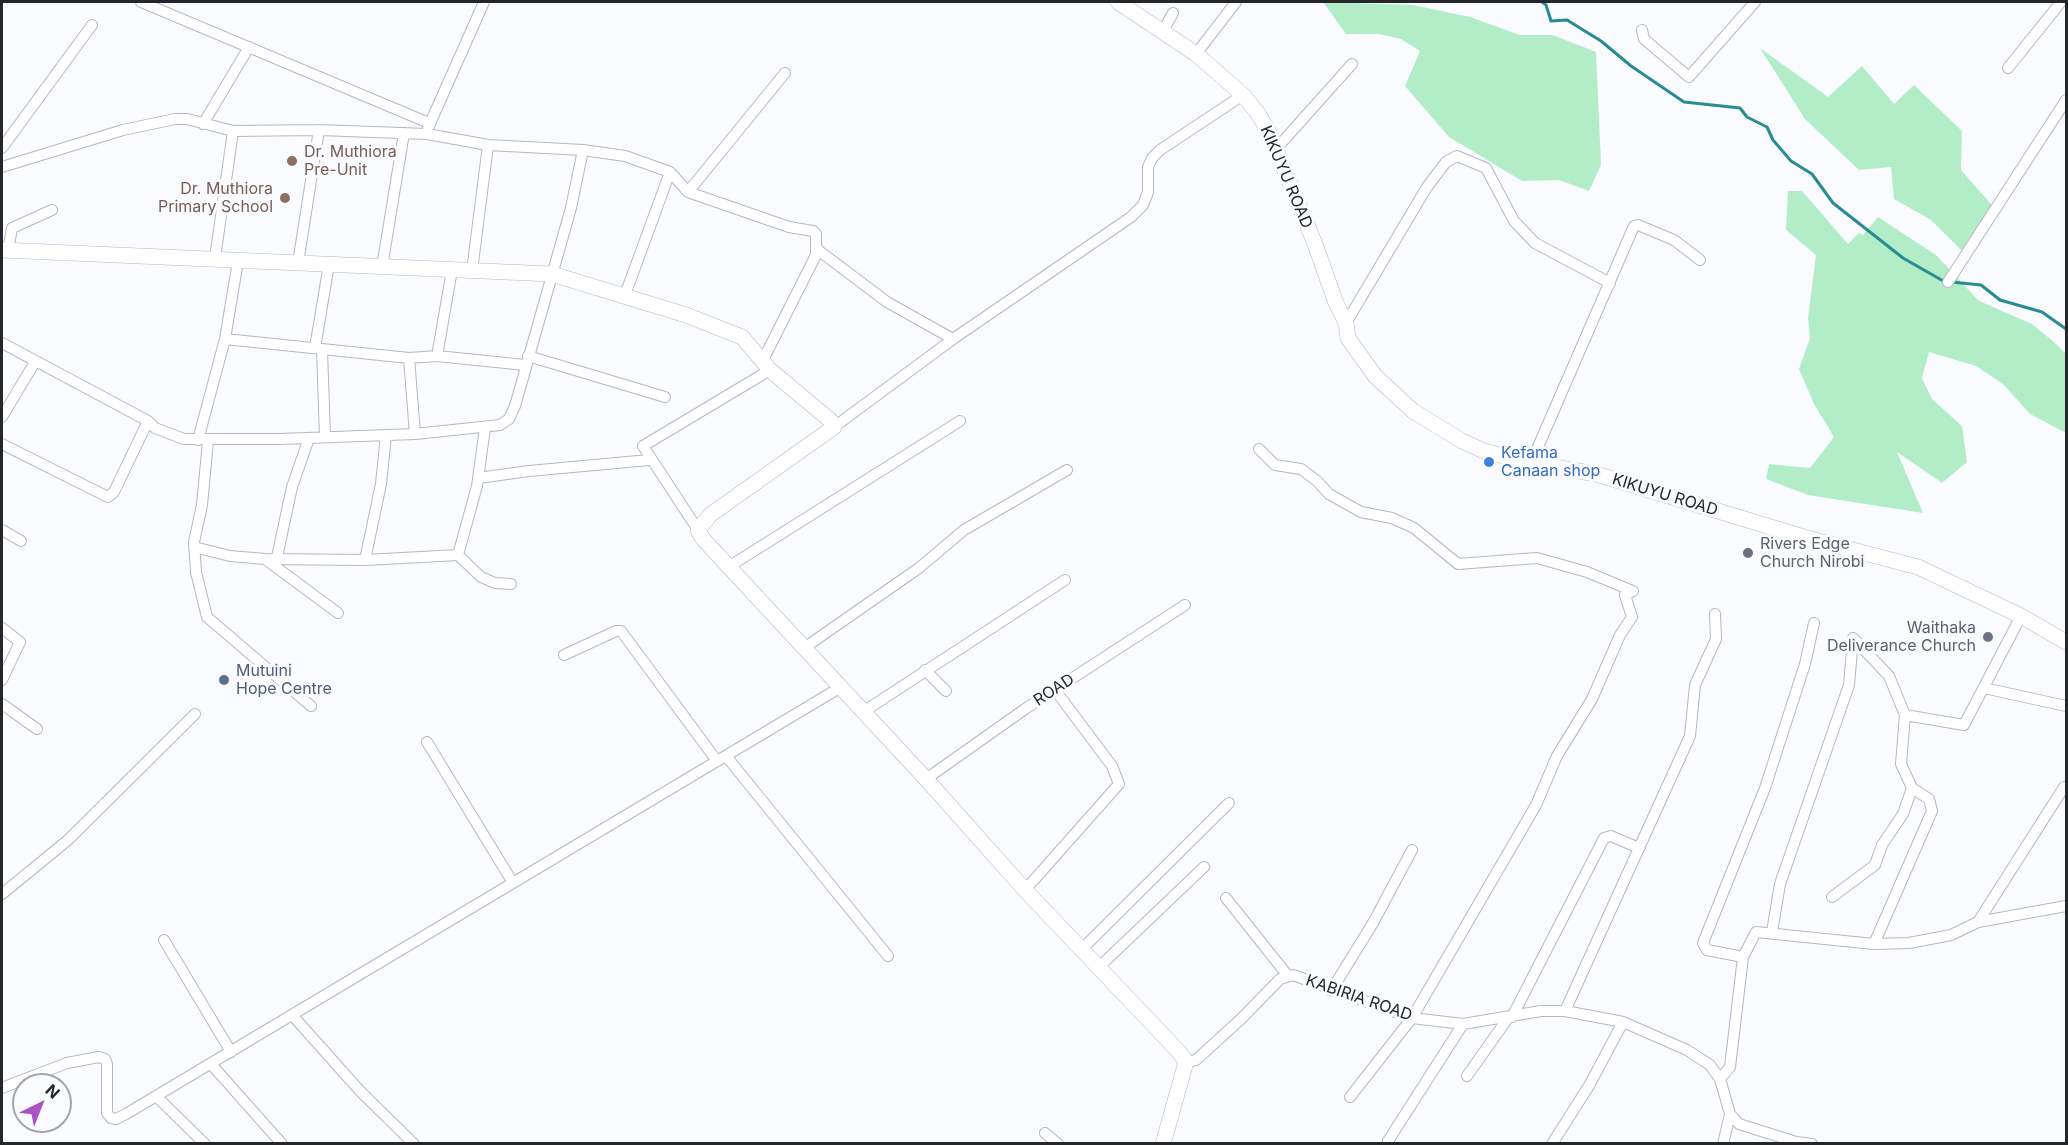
<!DOCTYPE html>
<html>
<head>
<meta charset="utf-8">
<style>
  body { margin:0 }
  #map { position:relative; width:2068px; height:1145px; overflow:hidden; background:#f9fbff; font-family:Inter,sans-serif }
  canvas { display:block }
  .frame { position:absolute; inset:0; border:3px solid #25262a; pointer-events:none }
  .north { position:absolute; left:12px; top:1073px; width:60px; height:60px; box-sizing:border-box; background:#f9fbff; border:2px solid #a4a6aa; border-radius:50%; rotate:43deg; font-size:16px; font-weight:700; line-height:24px; text-align:center; color:#25262a }
  .north::after { content:''; display:block; margin:auto; width:21px; height:27px; background:#a954c2; clip-path:polygon(50% 0,100% 100%,50% 72%,0 100%) }
</style>
</head>
<body>
<div id="map">
<canvas width="2068" height="1145"></canvas>
<div class="frame"></div>
<div class="north">N</div>
</div>
<script>
const ctx = document.querySelector('canvas').getContext('2d');
ctx.lineJoin = 'round';
function fillPath(path, color) { ctx.fillStyle = color; ctx.fill(path, 'evenodd'); }
const toPath = rows => new Path2D(rows.map(r => 'M' + r).join(''));
function trace(path, color, width, dash) { ctx.strokeStyle = color; ctx.lineWidth = width; ctx.lineCap = dash ? 'butt' : 'round'; ctx.setLineDash(dash || []); ctx.stroke(path); }
function write(font, color, halo, rows, align = 'center') {
  ctx.font = font + ' Inter,sans-serif'; ctx.lineWidth = 6; ctx.setLineDash([]); ctx.textBaseline = 'middle'; ctx.strokeStyle = halo; ctx.fillStyle = color; for (const [text, x, y, turn = 0] of rows) {
    ctx.save(); ctx.translate(x, y); ctx.rotate((+turn || 0) * Math.PI / 180); ctx.textAlign = isNaN(turn) ? turn : align; if (halo) ctx.strokeText(text, 0, 0); ctx.fillText(text, 0, 0); ctx.restore();
  }
}
fillPath(toPath([
  [1323,2,1413,5,1470,17,1520,35,1553,35,1596,52,1601,165,1589,191,1559,180,1522,181,1449,137,1405,86,1420,51,1401,39,1379,34,1346,34],
  [1760,48,1828,97,1862,66,1894,104,1914,85,1962,131,1961,170,1998,212,1965,254,1931,220,1894,199,1891,167,1859,170,1805,119],
  [1788,191,1802,191,1848,244,1859,233,1863,235,1878,217,1936,255,1979,301,2032,324,2054,342,2066,354,2066,433,2030,414,2003,384,1976,366,1929,352,1922,378,1932,399,1962,426,1967,462,1942,483,1897,452,1923,513,1808,495,1766,479,1769,464,1810,468,1834,437,1814,404,1799,369,1810,338,1808,318,1816,255,1786,230]
]), '#b3edc7');
trace(toPath([
  [1542,2,1546,5,1551,21,1567,20,1601,41,1631,66,1684,102,1740,108,1747,117,1767,127,1773,140,1791,161,1812,174,1833,203,1903,258,1945,282],
  [1951,282,1981,285,2000,300,2042,312,2066,329]
]), '#288c92', 3);
const minor = toPath([
  [141,2,429,123],
  [1642,30,1644,39,1689,77,1755,2],
  [1163,31,1173,13],
  [1196,54,1236,2],
  [2008,68,2061,2],
  [203,124,249,47],
  [428,128,484,2],
  [2,148,92,25],
  [1276,149,1352,64],
  [2,167,123,130,175,119,187,119,233,131,319,130,427,134,488,145,583,150,625,156,670,172,688,192,789,227,813,231,816,234,816,255,762,362],
  [688,192,785,73],
  [818,250,887,302,953,339],
  [8,251,12,228,52,210],
  [215,258,233,131],
  [298,263,319,130],
  [382,267,404,133],
  [472,271,488,145],
  [1948,282,2066,100],
  [625,295,670,172],
  [1346,323,1427,187,1446,162,1457,156,1486,168,1514,221,1535,243,1610,283],
  [225,339,409,358,437,356,525,365],
  [2,343,148,421,155,428,184,439,280,439,415,434,500,425,509,419,515,406,571,208,583,150],
  [315,348,329,264],
  [322,350,325,437],
  [437,356,452,270],
  [528,356,665,397],
  [409,358,415,434],
  [2,417,35,362],
  [834,427,953,339,1131,217,1143,205,1148,192,1148,167,1152,158,1160,150,1243,95],
  [198,440,225,339,238,261],
  [208,441,202,505,194,542,196,572,207,617,311,706],
  [2,444,108,497,114,492,148,421],
  [1259,449,1275,465,1301,469,1317,481,1329,494,1361,512,1392,518,1414,528,1458,564,1537,558,1587,572,1633,591,1625,595,1632,617,1620,635,1592,699,1557,756,1536,805,1412,1018,1350,1097],
  [1531,463,1634,226,1638,225,1674,240,1700,260],
  [478,478,529,471,649,460],
  [2,530,21,541],
  [698,530,643,446,770,370],
  [194,547,230,556,265,559,365,560,458,555,477,486,485,428],
  [458,555,481,577,495,583,511,584],
  [277,557,292,487,309,438],
  [265,559,338,613],
  [365,560,381,484,386,435],
  [730,566,960,421],
  [2,628,20,642,2,680],
  [1853,638,1889,676,1905,715,1964,725,2021,616],
  [804,648,919,568,964,530,1067,470],
  [564,655,616,631,621,631,717,761],
  [925,670,946,691],
  [1984,688,2066,706],
  [2,704,37,729],
  [863,712,1065,580],
  [427,742,513,883],
  [726,756,888,956],
  [926,779,1025,709,1185,605],
  [1025,890,1119,784,1112,766,1055,690],
  [2,894,68,840,195,714],
  [1832,897,1875,865,1882,845,1903,814,1912,788],
  [1226,898,1288,976],
  [1978,922,2064,787],
  [1772,932,1780,884,1849,685,1853,638],
  [164,940,231,1052],
  [1874,944,1932,811,1929,799,1912,788,1901,764,1905,715],
  [1082,949,1229,803],
  [1743,957,1707,950,1703,943,1765,788,1805,664,1814,623],
  [1098,968,1204,867],
  [1331,991,1373,923,1412,850],
  [1565,1011,1690,736,1695,685,1716,639,1715,614],
  [293,1016,360,1091,414,1144],
  [1512,1017,1604,838,1611,836,1639,848],
  [1186,1062,1196,1060,1242,1018,1280,979,1293,975,1412,1018,1463,1024,1541,1011,1565,1011,1623,1022,1687,1050,1710,1065,1720,1079,1730,1114,1739,1124,1796,1142,1812,1144],
  [211,1064,282,1144],
  [1467,1076,1508,1018],
  [1720,1079,1730,1067,1743,957,1756,932,1874,944,1909,943,1951,935,1978,922,2066,906],
  [2,1088,67,1063,99,1057,105,1059,107,1064,107,1113,111,1118,116,1119,126,1114,841,687],
  [157,1097,205,1144],
  [1045,1133,1058,1144],
  [1388,1141,1463,1024],
  [1552,1144,1590,1084,1623,1022],
  [1723,1144,1730,1114]
]);
const secondary = toPath([
  [1118,2,1196,54,1243,95,1257,112,1268,130,1315,244,1336,303,1346,323,1348,338,1375,376,1413,411,1462,441,1484,451,1531,463,1596,474,1807,538,1918,567,2021,616,2066,642],
  [2,250,552,274,686,315,742,337,770,370,831,421,834,427,710,515,698,530,703,539,926,779,1025,890,1180,1053,1186,1062,1163,1144]
]);
trace(minor, '#b5b8c2', 12);
trace(secondary, '#b5b8c2', 16);
trace(minor, '#fff', 10);
trace(secondary, '#fff', 15);
for (const [x, y, r, color] of [
  [292,161,6,"#8d6e63"],
  [285,198,6,"#8d6e63"],
  [1489,462,6,"#3f7fe0"],
  [1748,553,6,"#6b7280"],
  [1988,637,6,"#6b7280"],
  [224,680,6,"#5c6f8a"]
]) { const dot = new Path2D(); dot.arc(x, y, r, 0, 2 * Math.PI); ctx.fillStyle = color; ctx.fill(dot); trace(dot, '#f9fbff', 2); }
write('16px', '#785e54', '#f9fbff', [
  ["Dr. Muthiora",304,152],
  ["Pre-Unit",304,170],
  ["Dr. Muthiora",273,189,"right"],
  ["Primary School",273,207,"right"]
], 'left');
write('16px', '#25262a', '#f9fbff', [
  ["KIKUYU ROAD",1286,177,67],
  ["KIKUYU ROAD",1665,495,17],
  ["ROAD",1054,690,-33],
  ["KABIRIA ROAD",1359,998,19]
]);
write('16px', '#366cbe', '#f9fbff', [
  ["Kefama",1501,453],
  ["Canaan shop",1501,471]
], 'left');
write('16px', '#5b616d', '#f9fbff', [
  ["Rivers Edge",1760,544],
  ["Church Nirobi",1760,562],
  ["Waithaka",1976,628,"right"],
  ["Deliverance Church",1976,646,"right"]
], 'left');
write('16px', '#4e5e75', '#f9fbff', [
  ["Mutuini",236,671],
  ["Hope Centre",236,689]
], 'left');
</script>
</body>
</html>
